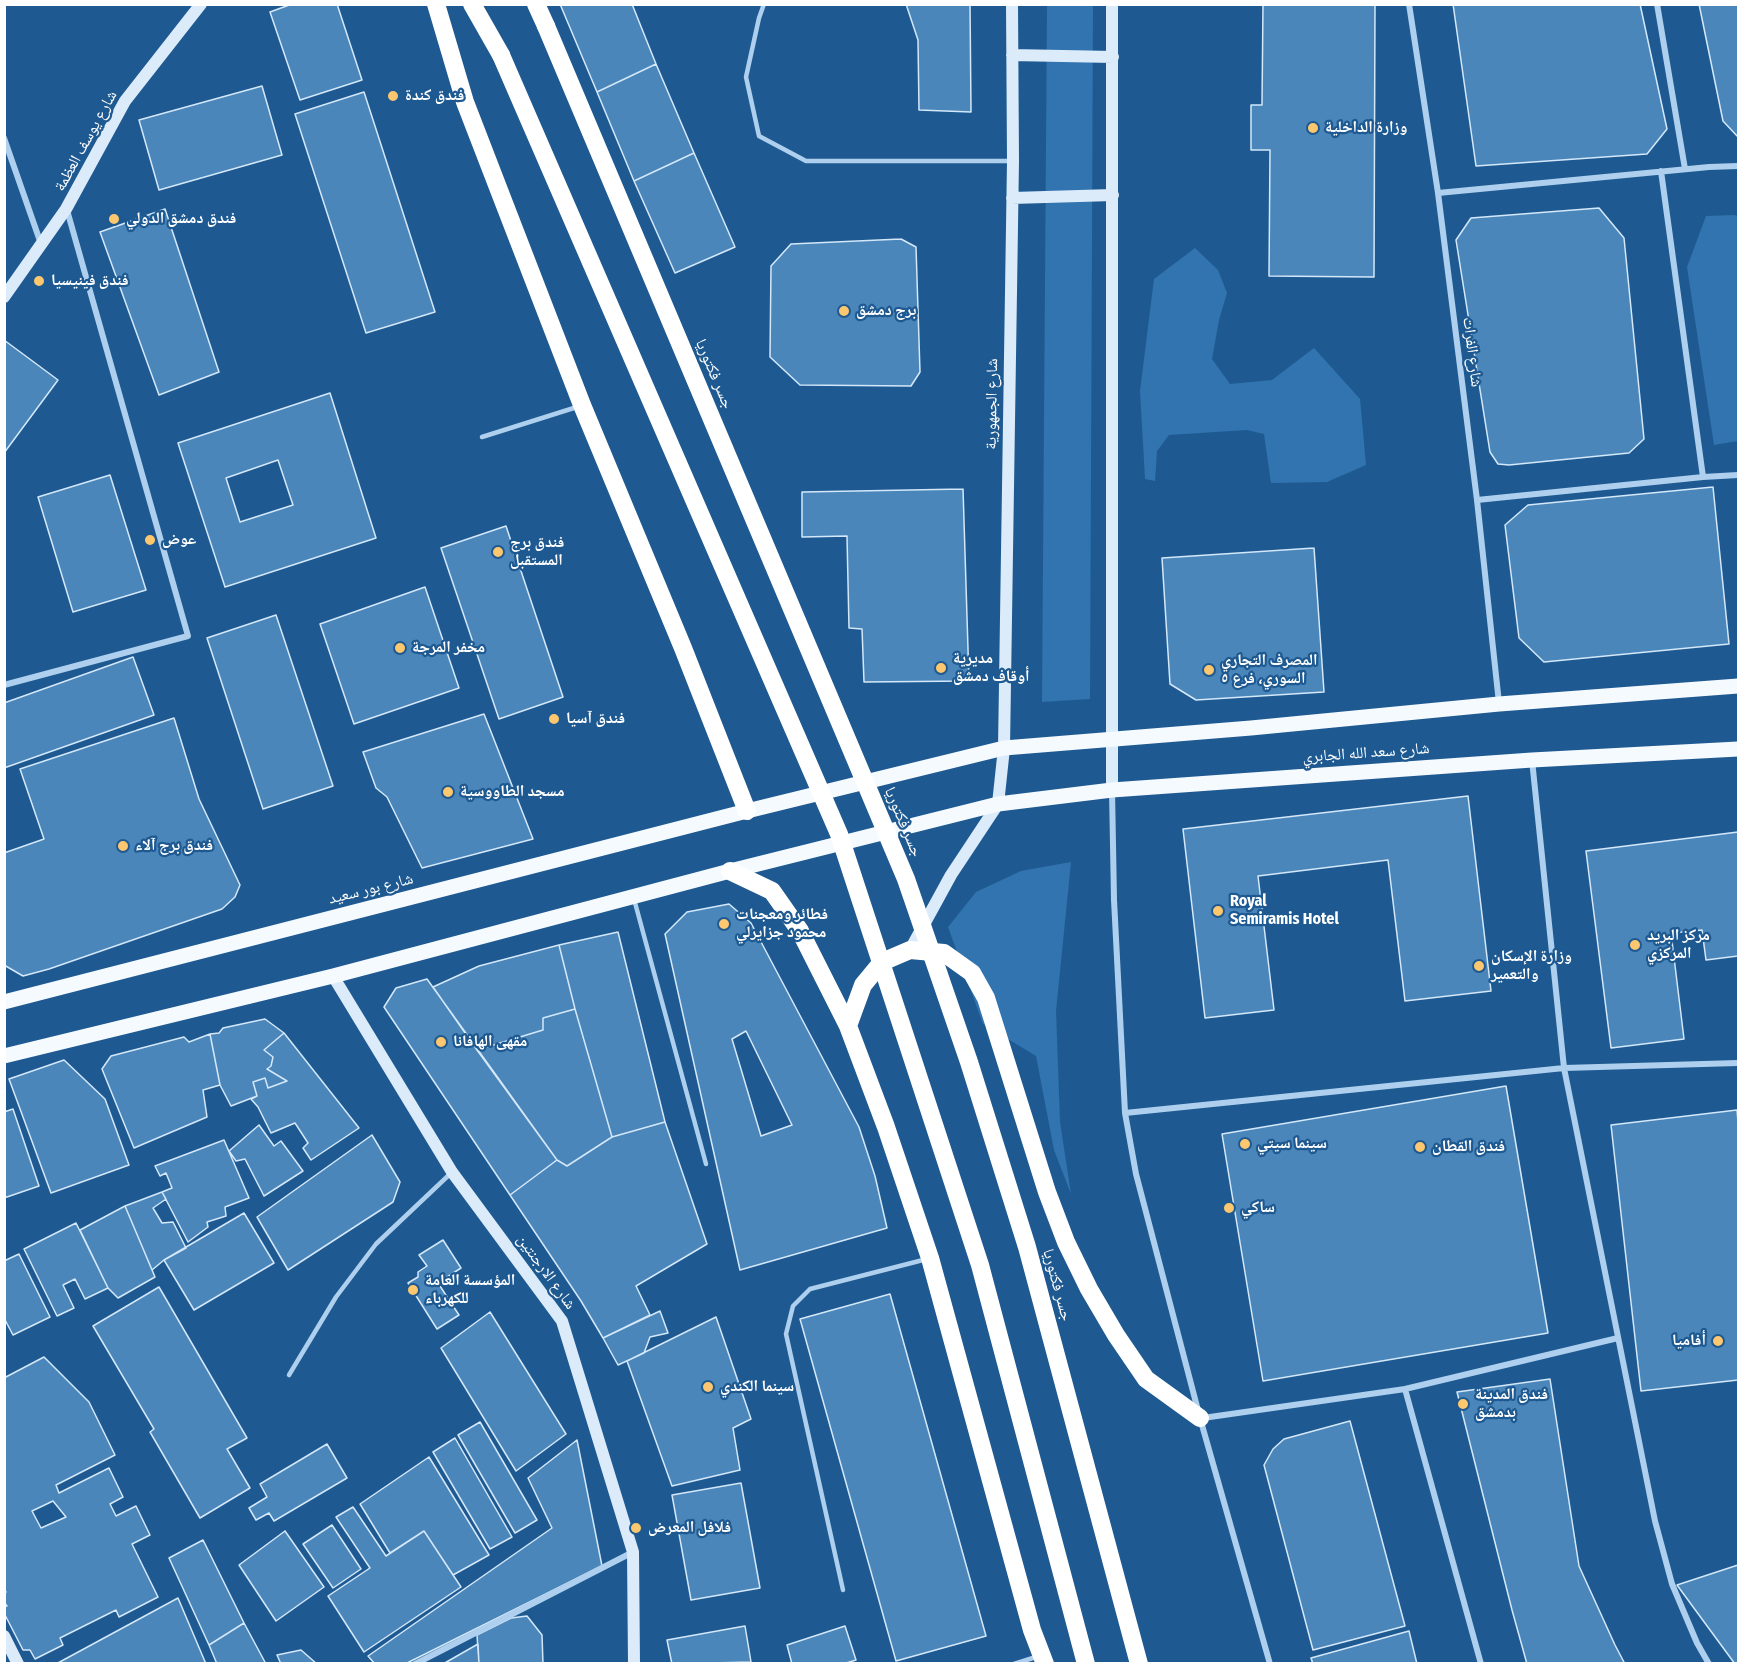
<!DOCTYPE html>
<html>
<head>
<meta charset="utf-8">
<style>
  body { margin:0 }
  #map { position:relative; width:1743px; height:1668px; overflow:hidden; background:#1e5a91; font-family:"Fira Sans Condensed",sans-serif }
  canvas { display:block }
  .frame { position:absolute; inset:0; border:6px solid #fff; pointer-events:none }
</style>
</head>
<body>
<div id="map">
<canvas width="1743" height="1668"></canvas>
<div class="frame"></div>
</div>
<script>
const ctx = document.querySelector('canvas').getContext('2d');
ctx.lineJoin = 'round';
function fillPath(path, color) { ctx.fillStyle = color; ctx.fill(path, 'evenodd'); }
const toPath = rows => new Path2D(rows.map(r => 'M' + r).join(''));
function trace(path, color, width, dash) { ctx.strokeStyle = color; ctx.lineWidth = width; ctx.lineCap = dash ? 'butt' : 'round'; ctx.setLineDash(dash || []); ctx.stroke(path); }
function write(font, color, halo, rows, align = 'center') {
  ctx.font = font + ' "Fira Sans Condensed","Noto Naskh Arabic",sans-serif'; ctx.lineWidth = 4.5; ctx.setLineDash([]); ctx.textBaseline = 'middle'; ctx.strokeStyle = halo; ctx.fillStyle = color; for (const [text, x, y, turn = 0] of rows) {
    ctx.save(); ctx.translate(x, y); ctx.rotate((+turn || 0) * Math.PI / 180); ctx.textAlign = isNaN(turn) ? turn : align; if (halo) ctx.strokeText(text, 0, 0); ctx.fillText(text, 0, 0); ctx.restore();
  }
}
fillPath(toPath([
  [1047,5,1093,5,1090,699,1042,702],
  [1734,215,1738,216,1738,441,1714,445,1687,267,1706,216],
  [1195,248,1218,270,1227,293,1219,320,1212,359,1230,384,1272,380,1314,348,1360,399,1366,465,1327,482,1271,483,1264,434,1247,430,1169,435,1157,451,1155,481,1145,479,1140,391,1154,279],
  [1071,862,1056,1011,1060,1122,1071,1194,1054,1150,1036,1056,983,1024,948,927,976,892,1021,871]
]), '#3174af');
const building = toPath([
  [292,4,337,4,362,80,300,100,270,12,292,4],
  [560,4,632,4,656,64,597,92,560,4],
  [906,4,970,4,971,112,919,110,918,40,906,4],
  [1263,4,1375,4,1374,277,1269,276,1270,150,1251,150,1251,105,1262,105,1263,4],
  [1453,4,1640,4,1667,129,1647,154,1476,166,1453,4],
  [1699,4,1738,4,1738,137,1723,121,1699,4],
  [656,64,694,153,634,181,597,92,656,64],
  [262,86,282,155,159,190,139,120,262,86],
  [364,92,435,312,366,333,295,114,364,92],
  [694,153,735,247,675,273,634,181,694,153],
  [1599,208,1624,238,1644,439,1629,453,1509,465,1498,464,1490,452,1456,240,1471,218,1599,208],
  [165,209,219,372,159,395,100,232,165,209],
  [901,239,916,247,920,372,911,386,800,385,770,357,771,266,791,244,901,239],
  [4,340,58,380,4,453,4,340],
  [330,393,376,538,225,587,178,443,330,393],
  [278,460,293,505,240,522,226,478,278,460],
  [110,475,146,590,73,612,38,497,110,475],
  [1713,487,1729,644,1544,662,1519,638,1505,525,1528,505,1713,487],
  [963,489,969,681,864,682,862,629,849,628,847,536,802,537,802,492,963,489],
  [506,526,563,697,499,719,441,548,506,526],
  [1314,548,1324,692,1196,700,1170,684,1162,558,1314,548],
  [425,587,459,688,354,724,320,624,425,587],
  [276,615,333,786,263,809,207,638,276,615],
  [133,657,154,715,4,768,4,703,133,657],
  [484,714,533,839,422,868,387,797,376,788,363,752,484,714],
  [174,718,199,799,240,885,235,897,222,909,49,969,23,976,4,965,4,853,44,839,20,769,174,718],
  [1468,796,1491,991,1405,1001,1388,860,1258,876,1274,1010,1205,1018,1183,829,1468,796],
  [1738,832,1738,956,1706,960,1702,930,1671,933,1684,1039,1611,1048,1586,851,1738,832],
  [729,904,751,923,859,1127,875,1176,887,1228,740,1270,665,934,687,912,729,904],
  [746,1031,792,1125,761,1136,732,1039,746,1031],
  [618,932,665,1122,612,1137,575,1009,559,945,618,932],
  [559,945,575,1009,543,1018,543,1030,477,1050,433,987,479,966,559,945],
  [427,979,557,1160,510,1195,384,1007,396,988,427,979],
  [575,1009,612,1137,567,1166,557,1160,477,1050,543,1030,543,1018,575,1009],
  [265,1019,284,1033,264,1050,273,1057,271,1066,267,1069,287,1081,268,1088,265,1078,253,1082,257,1096,231,1106,220,1085,210,1034,219,1033,223,1028,265,1019],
  [284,1033,359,1128,311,1160,303,1148,308,1143,295,1123,271,1133,258,1107,251,1099,257,1096,253,1082,265,1078,268,1088,287,1081,267,1069,271,1066,273,1057,264,1050,284,1033],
  [210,1034,220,1085,203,1090,207,1117,134,1148,102,1069,111,1056,184,1037,189,1042,210,1034],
  [64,1060,105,1099,129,1165,51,1193,9,1079,64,1060],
  [1506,1086,1548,1333,1263,1381,1222,1134,1506,1086],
  [13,1109,39,1186,4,1198,4,1112,13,1109],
  [1737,1110,1738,1122,1738,1380,1641,1391,1611,1125,1737,1110],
  [665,1122,707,1244,636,1286,650,1315,603,1338,581,1301,510,1195,557,1160,567,1166,612,1137,665,1122],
  [259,1125,274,1146,281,1141,303,1171,264,1196,245,1159,236,1161,229,1151,259,1125],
  [372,1135,400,1182,393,1202,288,1270,257,1217,372,1135],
  [224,1140,249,1198,225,1207,226,1216,207,1222,208,1227,188,1242,162,1192,172,1188,166,1173,160,1176,155,1166,224,1140],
  [162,1192,166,1199,153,1208,162,1223,173,1222,186,1248,164,1260,152,1270,125,1206,162,1192],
  [125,1206,155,1277,118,1298,108,1288,80,1230,125,1206],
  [244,1213,274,1263,194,1310,164,1260,244,1213],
  [76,1223,108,1288,85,1299,75,1279,63,1285,74,1308,57,1316,24,1249,76,1223],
  [443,1240,461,1268,438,1283,459,1315,437,1329,408,1283,418,1277,418,1272,427,1266,419,1255,443,1240],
  [19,1254,50,1317,13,1335,4,1318,4,1261,19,1254],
  [159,1287,247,1438,227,1449,250,1488,200,1518,150,1432,154,1429,93,1326,159,1287],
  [890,1294,986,1636,896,1661,800,1319,890,1294],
  [660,1311,668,1333,650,1337,644,1353,618,1365,603,1338,660,1311],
  [490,1312,566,1434,516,1471,441,1348,490,1312],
  [716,1317,751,1419,733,1428,740,1470,672,1486,627,1361,716,1317],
  [44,1357,89,1402,115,1455,56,1485,59,1493,109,1468,123,1497,110,1504,116,1516,136,1506,150,1535,132,1544,158,1597,119,1617,116,1610,60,1638,63,1645,35,1659,30,1650,23,1650,4,1613,4,1607,7,1606,4,1602,4,1593,6,1592,4,1589,4,1378,44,1357],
  [53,1501,66,1517,41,1528,32,1511,53,1501],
  [1550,1379,1579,1566,1615,1645,1625,1664,1527,1664,1512,1610,1457,1392,1550,1379],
  [1350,1421,1405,1626,1313,1650,1264,1465,1273,1449,1284,1439,1350,1421],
  [480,1422,537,1520,515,1533,458,1435,480,1422],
  [455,1438,512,1537,490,1549,433,1452,455,1438],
  [577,1440,602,1566,405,1664,375,1664,368,1656,552,1528,528,1478,577,1440],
  [327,1444,347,1478,274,1521,269,1513,256,1520,249,1508,267,1497,260,1484,327,1444],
  [429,1457,489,1555,453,1575,424,1531,390,1553,360,1504,429,1457],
  [741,1483,760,1588,691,1600,672,1495,741,1483],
  [353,1507,386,1556,424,1531,461,1587,364,1652,328,1596,370,1568,336,1517,353,1507],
  [332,1525,361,1569,333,1588,303,1544,332,1525],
  [285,1531,324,1587,276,1621,239,1565,285,1531],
  [203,1540,244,1623,209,1645,169,1558,203,1540],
  [1738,1565,1738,1664,1735,1664,1677,1585,1738,1565],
  [178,1598,206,1664,56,1664,178,1598],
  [527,1616,542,1635,543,1664,479,1664,477,1635,511,1618,527,1616],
  [244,1623,266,1664,217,1664,209,1645,244,1623],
  [745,1626,751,1662,672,1664,667,1640,745,1626],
  [845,1626,856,1660,843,1664,792,1664,787,1645,845,1626],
  [1409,1631,1417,1664,1313,1664,1311,1658,1409,1631],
  [478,1644,479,1664,443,1664,478,1644],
  [301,1650,317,1664,281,1664,277,1655,301,1650]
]);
fillPath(building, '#4a86ba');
trace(building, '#d4e8fa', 1.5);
trace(toPath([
  [764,4,759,18,746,77,759,136,806,161,1013,161],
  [482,437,577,407],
  [634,899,706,1164],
  [289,1375,336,1297,376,1244,450,1174],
  [843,1590,786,1334,793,1306,810,1289,927,1259],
  [1014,1664,1039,1656]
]), '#aed0ee', 4.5);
trace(toPath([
  [1409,4,1438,193,1477,500,1499,703],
  [1657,4,1685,169],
  [4,138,41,244],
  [1661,171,1703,477],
  [1438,193,1709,167,1738,166],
  [1477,500,1703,477,1738,475],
  [4,685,188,636,67,210],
  [1532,760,1564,1068,1655,1521,1672,1584,1697,1643,1709,1664],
  [1112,790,1114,900,1125,1113,1136,1174,1200,1418,1270,1664],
  [1125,1113,1564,1068,1738,1063],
  [1405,1389,1481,1664],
  [1203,1418,1405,1389,1618,1338],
  [415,1664,633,1552]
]), '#aed0ee', 6);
trace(toPath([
  [1012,55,1113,57],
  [1012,198,1113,195],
  [4,297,66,209,125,101,201,4],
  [1112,790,1112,4],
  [910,950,951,875,998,804,1004,748,1013,161,1012,4],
  [333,976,452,1172,562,1321,633,1552,634,1664],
  [4,1636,18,1664]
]), '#dbebfa', 12);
trace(toPath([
  [4,1002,747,811,1004,748,1251,728,1499,704,1738,686],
  [4,1056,333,976,730,871,998,804,1112,790,1532,760,1738,749]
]), '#f5faff', 15);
trace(toPath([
  [436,4,465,102,582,405,683,648,747,811],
  [472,4,501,55],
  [536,4,546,26],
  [730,871,772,891,800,931,848,1026,886,1127,930,1258,1032,1630,1045,1664],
  [848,1026,863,985,882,962,910,950,944,953,972,973,986,998,1047,1192,1066,1242,1089,1289,1116,1335,1146,1379,1200,1418]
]), '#fff', 18);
trace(toPath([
  [546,26,906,879,969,1062,1027,1247,1139,1664],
  [501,55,839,834,980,1265,1086,1664]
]), '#fff', 18);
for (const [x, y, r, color] of [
  [393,96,6,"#fcc76e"],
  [1313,128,6,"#fcc76e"],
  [114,219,6,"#fcc76e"],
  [39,281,6,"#fcc76e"],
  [844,311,6,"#fcc76e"],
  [150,540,6,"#fcc76e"],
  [498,552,6,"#fcc76e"],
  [400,648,6,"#fcc76e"],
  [941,668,6,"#fcc76e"],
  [1209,670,6,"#fcc76e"],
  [554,719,6,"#fcc76e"],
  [448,792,6,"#fcc76e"],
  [123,846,6,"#fcc76e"],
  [1218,911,6,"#fcc76e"],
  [724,924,6,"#fcc76e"],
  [1635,945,6,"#fcc76e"],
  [1479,966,6,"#fcc76e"],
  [441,1042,6,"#fcc76e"],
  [1245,1144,6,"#fcc76e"],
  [1420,1147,6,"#fcc76e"],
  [1229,1208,6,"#fcc76e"],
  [413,1290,6,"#fcc76e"],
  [1718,1341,6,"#fcc76e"],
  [708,1387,6,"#fcc76e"],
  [1463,1404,6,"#fcc76e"],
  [636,1528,6,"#fcc76e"]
]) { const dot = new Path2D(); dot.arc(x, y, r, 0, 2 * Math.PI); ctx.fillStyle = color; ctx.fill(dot); trace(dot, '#1e5a91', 2); }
write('bold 16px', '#fff', '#1e5a91', [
  ["فندق كندة",405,96],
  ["وزارة الداخلية",1325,128],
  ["فندق دمشق الدولي",126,219],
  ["فندق فينيسيا",51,281],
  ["برج دمشق",856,311],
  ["عوض",162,540],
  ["فندق برج",510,543],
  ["المستقبل",510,561],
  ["مخفر المرجة",412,648],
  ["مديرية",953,659],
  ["أوقاف دمشق",953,677],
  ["المصرف التجاري",1221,661],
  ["السوري، فرع ٥",1221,679],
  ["فندق آسيا",566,719],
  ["مسجد الطاووسية",460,792],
  ["فندق برج آلاء",135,846],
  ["Royal",1230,902],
  ["Semiramis Hotel",1230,920],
  ["فطائر ومعجنات",736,915],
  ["محمود جزايرلي",736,933],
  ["مركز البريد",1647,936],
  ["المركزي",1647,954],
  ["وزارة الإسكان",1491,957],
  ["والتعمير",1491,975],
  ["مقهى الهافانا",453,1042],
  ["سينما سيتي",1257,1144],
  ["فندق القطان",1432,1147],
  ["ساكي",1241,1208],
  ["المؤسسة العامة",425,1281],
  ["للكهرباء",425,1299],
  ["أفاميا",1706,1341,"right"],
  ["سينما الكندي",720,1387],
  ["فندق المدينة",1475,1395],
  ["بدمشق",1475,1413],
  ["فلافل المعرض",648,1528]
], 'left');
write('16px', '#fff', '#1e5a91', [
  ["شارع يوسف العظمة",86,141,-61],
  ["شارع الفرات",1472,352,83],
  ["جسر فكتوريا",714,374,67],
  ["شارع الجمهورية",992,404,-89],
  ["شارع سعد الله الجابري",1366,753,-4],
  ["جسر فكتوريا",903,822,67],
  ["شارع بور سعيد",371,889,-14],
  ["شارع الارجنتين",546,1272,54],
  ["جسر فكتوريا",1057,1285,75]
]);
</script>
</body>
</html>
